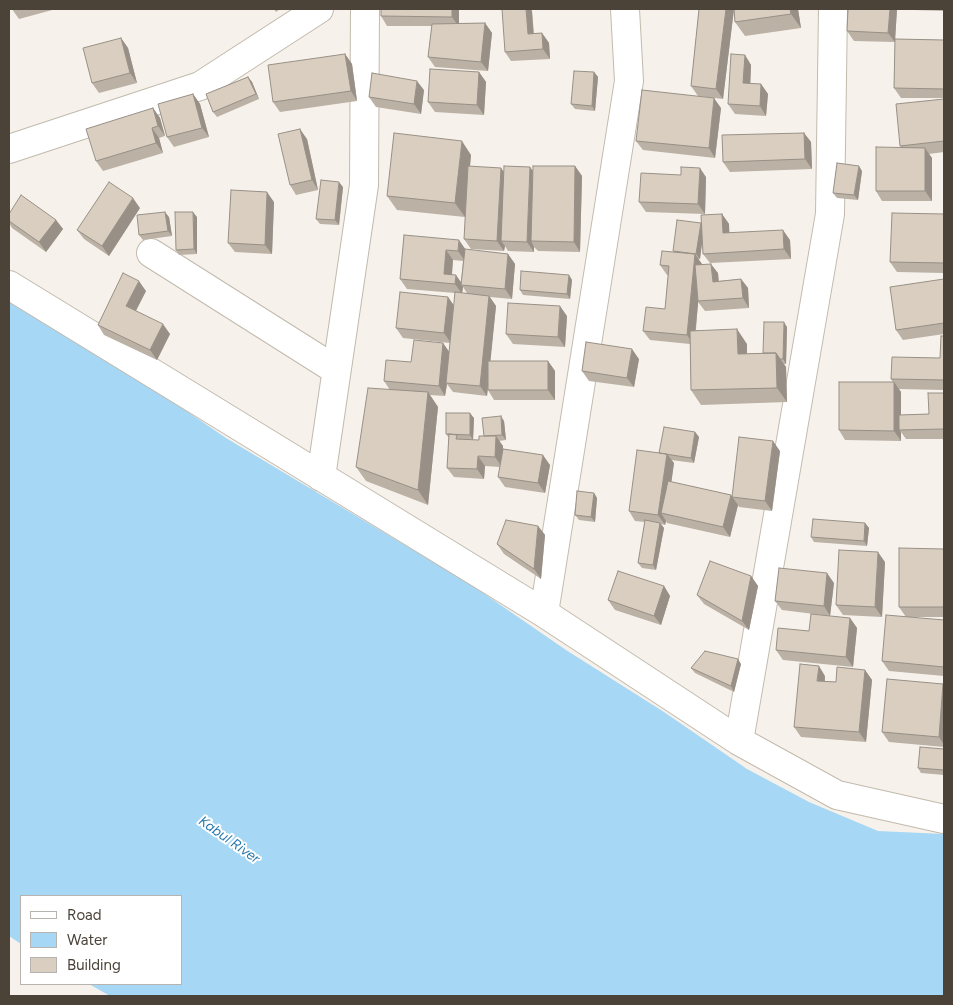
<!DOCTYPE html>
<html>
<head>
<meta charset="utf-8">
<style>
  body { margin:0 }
  #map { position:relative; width:953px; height:1005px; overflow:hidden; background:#f6f2eb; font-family:Figtree,sans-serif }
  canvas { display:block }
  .frame { position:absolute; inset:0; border:10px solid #4b4338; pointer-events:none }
  .legend { position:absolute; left:20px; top:895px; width:162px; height:90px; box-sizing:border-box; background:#fff; border:1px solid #b7b4af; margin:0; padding:6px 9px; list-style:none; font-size:15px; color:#4b4338 }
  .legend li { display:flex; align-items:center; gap:10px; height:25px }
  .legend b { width:25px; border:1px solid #b7b4af }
</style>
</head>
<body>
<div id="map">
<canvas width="953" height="1005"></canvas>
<div class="frame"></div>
<ul class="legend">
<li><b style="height:6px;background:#fff"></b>Road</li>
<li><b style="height:14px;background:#a6d7f4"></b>Water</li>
<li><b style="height:14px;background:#d9cec0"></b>Building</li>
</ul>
</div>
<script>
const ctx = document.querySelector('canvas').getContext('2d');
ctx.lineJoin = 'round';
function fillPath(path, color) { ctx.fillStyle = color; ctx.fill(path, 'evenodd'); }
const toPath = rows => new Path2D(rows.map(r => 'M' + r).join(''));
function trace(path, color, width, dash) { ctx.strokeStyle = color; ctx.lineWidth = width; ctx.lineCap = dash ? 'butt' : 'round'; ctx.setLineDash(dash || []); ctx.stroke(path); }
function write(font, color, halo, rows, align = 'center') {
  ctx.font = font + ' Figtree,sans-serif'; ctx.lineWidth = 4; ctx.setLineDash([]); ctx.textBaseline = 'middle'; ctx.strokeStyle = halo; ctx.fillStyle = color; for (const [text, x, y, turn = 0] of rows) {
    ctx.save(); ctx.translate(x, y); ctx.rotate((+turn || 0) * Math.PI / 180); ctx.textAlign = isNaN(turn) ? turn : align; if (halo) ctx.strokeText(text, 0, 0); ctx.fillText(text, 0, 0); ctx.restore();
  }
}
fillPath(toPath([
  [9,294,62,326,226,438,470,584,566,650,664,712,747,769,809,802,878,831,944,834,944,996,110,996,89,984,181,984,181,896,21,896,21,944,9,936]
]), '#a6d7f4');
const street = toPath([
  [9,149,200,86,319,9],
  [151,253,336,370],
  [9,285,544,613,739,741,837,795,944,819],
  [321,477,364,185,365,9],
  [544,613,629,81,625,9],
  [739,741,830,214,833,9]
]);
trace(street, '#c2baad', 30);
trace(street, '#fff', 28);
fillPath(toPath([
  [12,9,56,9,19,19],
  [274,9,280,9,276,12],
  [459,9,459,23,485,23,492,33,488,71,435,67,428,57,432,26,387,26,381,16],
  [699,9,798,9,801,28,745,36,735,22,734,9,723,99,698,96,691,86],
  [848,9,897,9,895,39,944,40,944,98,901,98,894,88,895,42,854,41,847,31],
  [912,9,944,9,944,11,913,10],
  [532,11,534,33,542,33,549,43,550,59,511,61,505,52],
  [121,38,128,48,137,83,99,93,92,83],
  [345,54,352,64,357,101,280,112,273,102],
  [745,55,751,65,750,84,761,84,768,94,766,116,735,114,728,104],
  [479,72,486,82,484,115,435,112,428,102],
  [594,72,598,77,595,111,575,109,571,104],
  [248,77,252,82,259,99,217,117,213,112],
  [424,90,421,114,376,107,369,97],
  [193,94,200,104,209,137,174,147,167,137],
  [944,99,944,152,929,154,932,158,932,201,882,201,876,191,901,147,900,146],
  [153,108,160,118,165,136,159,138,163,153,103,171,96,161],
  [721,108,715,158,643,150,636,141],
  [804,133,811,142,812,169,730,172,723,162],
  [307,139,318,190,296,195,290,185],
  [471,155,470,167,501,168,504,172,530,167,533,171,575,166,582,176,580,252,538,251,534,247,534,252,508,251,505,246,504,251,471,249,464,239,466,203,465,217,397,210,387,196],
  [862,171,858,200,837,198,833,193],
  [706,177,705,214,646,212,639,202],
  [343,187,339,225,320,224,316,219],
  [274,202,272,254,235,252,228,243],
  [140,208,109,256,84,239,77,230],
  [9,214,56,220,63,229,46,252,12,228,9,223],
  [722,214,729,224,729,233,790,240,791,259,710,263,703,254,702,242,700,259,698,259,702,264,718,273,719,281,741,279,748,288,749,308,705,311,698,302,696,330,747,344,747,354,763,353,787,327,786,364,784,364,786,367,787,402,701,405,691,390,690,344,650,340,643,331,665,309,668,275,667,275,660,265,674,252,673,251,701,223],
  [944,214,944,273,897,272,890,262],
  [169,217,172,236,143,240,139,235],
  [197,217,197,254,179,255,176,250],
  [404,235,466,250,508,254,515,264,512,299,490,297,496,306,490,361,548,361,555,371,555,400,494,400,488,390,488,387,487,396,453,392,447,384,445,396,430,395,438,407,428,505,366,481,356,467,390,390,384,381,411,362,443,343,449,352,450,343,403,338,396,328,448,297,454,306,455,293,407,289,400,279],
  [453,260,463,261,461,282,452,275],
  [463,287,467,293,462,293],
  [569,275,572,280,570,299,523,295,520,290],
  [944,279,944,334,903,340,896,330],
  [146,291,136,311,170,334,157,360,104,335,98,325],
  [567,316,565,347,513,344,506,334],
  [944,336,944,390,899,389,901,392,901,415,929,414,944,393,944,439,906,439,901,432,901,441,845,440,839,430,893,382,891,379,940,358],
  [639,359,634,387,589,381,582,371],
  [474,418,473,440,460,440,479,440,504,421,506,440,499,441,503,446,503,449,550,465,545,493,505,487,498,477,500,467,485,466,484,479,454,477,447,468,449,438,446,434],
  [695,432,699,437,694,463,671,460,674,463,671,482,731,495,732,496,780,451,772,511,739,507,738,505,730,537,667,523,666,521,665,525,661,524,664,528,656,570,642,568,638,563,645,522,635,521,629,511,659,453],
  [594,493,597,498,595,522,579,520,575,515],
  [865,523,869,528,867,546,814,542,811,537],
  [538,526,545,535,541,579,504,554,497,544],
  [944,549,944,617,906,617,899,607],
  [885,562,882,617,843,615,836,605],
  [751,576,758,586,749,630,704,604,697,595],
  [834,583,830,616,782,610,775,601],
  [664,586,670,596,661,625,615,610,608,600],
  [850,618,857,628,853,667,783,660,776,650],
  [944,620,944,676,889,671,882,661],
  [741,664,734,692,695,673,691,668],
  [865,670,872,680,866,742,801,737,794,727,825,676,825,681,836,682],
  [943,684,944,685,944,747,889,742,882,732],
  [944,749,944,775,921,773,918,768]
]), '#bbb1a5');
fillPath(toPath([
  [452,9,459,9,459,27,452,17],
  [526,9,531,9,532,11,534,44,528,34],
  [726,9,734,9,723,99,716,89],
  [790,9,798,9,801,28,791,14],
  [890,9,897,9,895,42,888,33],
  [485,23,492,33,488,71,481,62],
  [542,33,549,43,550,59,543,49],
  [121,38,128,48,137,83,130,73],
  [345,54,352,64,357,101,351,91],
  [745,55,751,65,750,93,743,83],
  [479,72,486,82,484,115,477,105],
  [594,72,598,77,595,111,592,106],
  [248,77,252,82,259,99,256,94],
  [417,81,424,90,421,114,414,104],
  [761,84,768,94,766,116,760,106],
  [193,94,200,104,209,137,202,128],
  [714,98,721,108,715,158,709,148],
  [153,108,160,118,165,136,158,126],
  [152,128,159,138,163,153,156,143],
  [300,129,307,139,318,190,312,180],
  [804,133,811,142,812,169,805,159],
  [462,141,471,155,465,217,455,203],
  [925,148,932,158,932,201,925,191],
  [575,166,582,176,580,252,574,242],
  [859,166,862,171,858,200,854,195],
  [530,167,537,177,531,241,534,247,534,252,527,242],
  [501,168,508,178,501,241,505,246,504,251,497,241],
  [700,168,706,177,705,214,698,204],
  [339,182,343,187,339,225,335,220],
  [267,192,274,202,272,254,265,245],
  [133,198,140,208,109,256,102,246],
  [165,212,169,217,172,236,168,231],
  [193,212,197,217,197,254,194,249],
  [722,214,729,224,730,243,723,233],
  [56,220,63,229,46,252,39,242],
  [701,223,704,228,700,259,696,254],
  [783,230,790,240,791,259,784,249],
  [459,240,466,250,465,261,458,251],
  [446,250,453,260,451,284,444,274],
  [508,254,515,264,512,299,505,289],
  [695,254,702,264,694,345,687,335],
  [711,264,718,273,719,291,713,282],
  [456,275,463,285,461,285,463,287,462,294,455,284],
  [569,275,572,280,570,299,567,294],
  [741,279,748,288,749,308,743,298],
  [139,281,146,291,133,316,126,306],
  [489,296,496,306,487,396,480,386],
  [448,297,455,307,451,343,444,333],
  [560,306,567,316,565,347,558,337],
  [784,322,787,327,786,364,783,359],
  [163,324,170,334,157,360,150,350],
  [737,329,747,344,747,368,738,354],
  [443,343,450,353,446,383,447,384,445,396,439,386],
  [632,349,639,359,634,387,627,378],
  [776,353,786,367,787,402,777,388],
  [548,361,555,371,555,400,548,390],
  [894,382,901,392,901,430,899,430,901,432,901,441,894,431],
  [428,392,438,407,428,505,418,490],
  [470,413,474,418,473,440,470,435],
  [501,416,504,421,506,440,502,435],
  [695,432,699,437,694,463,691,458],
  [496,436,503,446,502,467,495,457],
  [773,441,780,451,772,511,765,501],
  [667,454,674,463,667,515,661,513,666,521,665,525,658,515],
  [543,455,550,465,545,493,538,483],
  [478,456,485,466,484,479,477,469],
  [594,493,597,498,595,522,591,517],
  [731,495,738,505,730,537,723,527],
  [660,523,664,528,656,570,653,565],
  [865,523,869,528,867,546,864,541],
  [538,526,545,535,541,579,534,569],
  [878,552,885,562,882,617,875,607],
  [827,573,834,583,830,616,824,606],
  [751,576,758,586,749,630,742,621],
  [664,586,670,596,661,625,654,616],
  [850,618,857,628,853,667,846,657],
  [738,659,741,664,734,692,731,686],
  [819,666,825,676,824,691,817,681],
  [865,670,872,680,866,742,859,732],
  [943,684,944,685,944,745,939,737]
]), '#989086');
const building = toPath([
  [381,9,452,9,452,17,381,16,381,9],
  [502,9,526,9,528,34,542,33,543,49,505,52,502,9],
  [699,9,726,9,716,89,691,86,699,9],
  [734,9,790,9,791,14,735,22,734,9],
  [848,9,890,9,888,33,847,31,848,9],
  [485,23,481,62,428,57,432,24,485,23],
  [121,38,130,73,92,83,83,48,121,38],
  [895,39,944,40,944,89,894,88,895,39],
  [345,54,351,91,273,102,268,65,345,54],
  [731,54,745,55,743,83,761,84,760,106,728,104,731,54],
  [430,69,479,72,477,105,428,102,430,69],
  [574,71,594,72,592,106,571,104,574,71],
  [372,73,417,81,414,104,369,97,372,73],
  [248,77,256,94,213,112,206,94,248,77],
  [642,90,714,98,709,148,636,141,642,90],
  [193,94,202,128,167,137,158,104,193,94],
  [944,99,944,141,900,146,896,104,944,99],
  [153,108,158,126,152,128,156,143,96,161,86,129,153,108],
  [300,129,312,180,290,185,278,134,300,129],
  [394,133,462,141,455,203,387,196,394,133],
  [804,133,805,159,723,162,722,135,804,133],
  [876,147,925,148,925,191,876,191,876,147],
  [837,163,859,166,854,195,833,193,837,163],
  [468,166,501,168,497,241,464,239,468,166],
  [504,166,530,167,527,242,501,241,504,166],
  [533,166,575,166,574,242,531,241,533,166],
  [681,167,700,168,698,204,639,202,641,173,681,175,681,167],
  [321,180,339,182,335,220,316,219,321,180],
  [109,182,133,198,102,246,77,230,109,182],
  [231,190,267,192,265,245,228,243,231,190],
  [21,195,56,220,39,242,9,221,9,214,21,195],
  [165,212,168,231,139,235,137,215,165,212],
  [175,212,193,212,194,249,176,250,175,212],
  [892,213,944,214,944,263,890,262,892,213],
  [722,214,723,233,783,230,784,249,703,254,701,215,722,214],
  [677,220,701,223,696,254,673,251,677,220],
  [404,235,459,240,458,251,446,250,444,274,456,275,455,284,400,279,404,235],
  [465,249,508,254,505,289,461,285,465,249],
  [662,251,695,254,687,335,643,331,646,307,665,309,669,266,660,265,662,251],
  [711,264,713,282,741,279,743,298,698,301,695,265,711,264],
  [521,271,569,275,567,294,520,290,521,271],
  [123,273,139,281,126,306,163,324,150,350,98,325,123,273],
  [944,279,944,323,896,330,890,287,944,279],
  [400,292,448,297,444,333,396,328,400,292],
  [455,292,489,296,480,386,446,383,455,292],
  [508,303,560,306,558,337,506,334,508,303],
  [764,322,784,322,783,359,780,359,776,353,763,353,764,322],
  [737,329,738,354,776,353,777,388,691,390,690,331,737,329],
  [941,336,944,336,944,380,891,379,892,357,940,358,941,336],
  [414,340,443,343,439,386,384,381,386,360,411,362,414,340],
  [586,342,632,349,627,378,582,371,586,342],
  [488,361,548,361,548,390,488,390,488,361],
  [839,382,894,382,894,431,839,430,839,382],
  [368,388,428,392,418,490,356,467,368,388],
  [928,393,944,393,944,429,899,430,899,415,929,414,928,393],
  [446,413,470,413,470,435,446,434,446,413],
  [501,416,502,435,484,436,482,418,501,416],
  [664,427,695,432,691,458,659,453,664,427],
  [449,434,457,435,456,439,479,440,479,436,496,436,495,457,478,456,477,469,447,468,449,434],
  [739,437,773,441,765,501,732,497,739,437],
  [503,449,543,455,538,483,498,477,503,449],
  [637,450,667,454,658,515,629,511,637,450],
  [668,481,731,495,723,527,661,513,668,481],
  [577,491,594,493,591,517,575,515,577,491],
  [813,519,865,523,864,541,811,537,813,519],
  [506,520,538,526,534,569,497,544,506,520],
  [645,520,660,523,653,565,638,563,645,520],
  [899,548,944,549,944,607,899,607,899,548],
  [839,550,878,552,875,607,836,605,839,550],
  [710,561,751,576,742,621,697,595,710,561],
  [779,568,827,573,824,606,775,601,779,568],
  [618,571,664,586,654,616,608,600,618,571],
  [811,614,850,618,846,657,776,650,778,628,809,631,811,614],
  [886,615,944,620,944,667,882,661,886,615],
  [705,651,738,659,731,686,691,668,705,651],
  [800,664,819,666,817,681,836,682,837,667,865,670,859,732,794,727,800,664],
  [887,679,943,684,939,737,882,732,887,679],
  [920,747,944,749,944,770,918,768,920,747]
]);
fillPath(building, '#d9cec0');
trace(building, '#989086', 1);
write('italic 14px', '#2879ad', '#fff', [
  ["Kabul River",229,840,35]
]);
</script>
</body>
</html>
